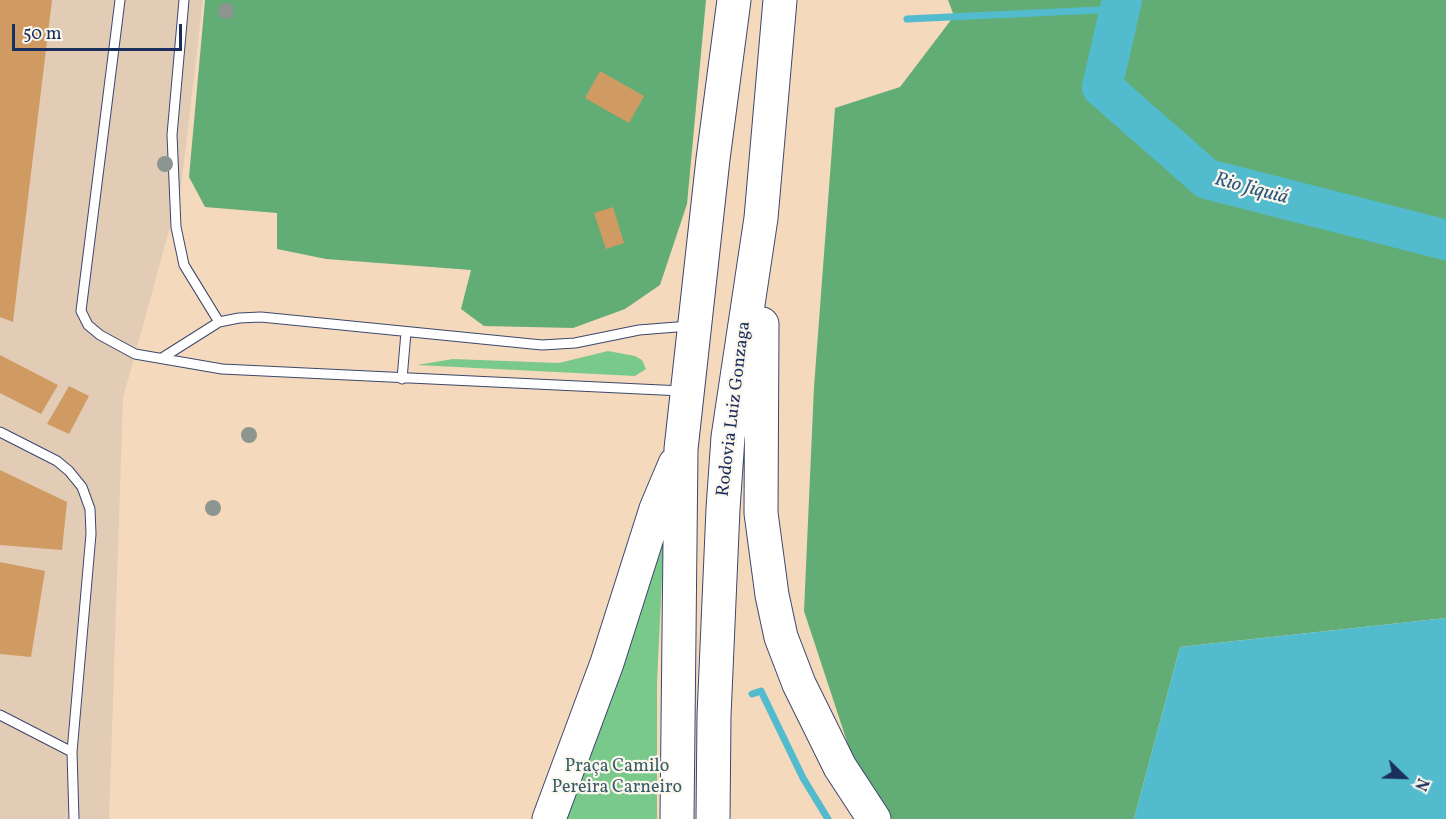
<!DOCTYPE html>
<html>
<head>
<meta charset="utf-8">
<style>
  body { margin:0 }
  #map { position:relative; width:1446px; height:819px; overflow:hidden; background:#f4d9bc; font-family:Vollkorn,serif }
  canvas { display:block }
  .north { position:absolute; left:1374px; top:747px; width:60px; height:60px; -webkit-text-stroke:4px #fbf7ec; paint-order:stroke; rotate:113deg; font-size:16px; font-weight:700; line-height:24px; text-align:center; color:#1b2f5e }
  .north::after { content:''; display:block; margin:auto; width:21px; height:27px; background:#1b2f5e; clip-path:polygon(50% 0,100% 100%,50% 72%,0 100%) }
  .scale { position:absolute; left:12px; top:24px; width:170px; height:27px; box-sizing:border-box; border:3px solid #1b2f5e; border-top:0; padding-left:8px; font-size:18px; line-height:21px; white-space:nowrap; color:#1b2f5e; -webkit-text-stroke:4px #fbf7ec; paint-order:stroke }
</style>
</head>
<body>
<div id="map">
<canvas width="1446" height="819"></canvas>
<div class="north">N</div>
<div class="scale">50 m</div>
</div>
<script>
const ctx = document.querySelector('canvas').getContext('2d');
ctx.lineJoin = 'round';
function fillPath(path, color) { ctx.fillStyle = color; ctx.fill(path, 'evenodd'); }
const toPath = rows => new Path2D(rows.map(r => 'M' + r).join(''));
function trace(path, color, width, dash) { ctx.strokeStyle = color; ctx.lineWidth = width; ctx.lineCap = dash ? 'butt' : 'round'; ctx.setLineDash(dash || []); ctx.stroke(path); }
function write(font, color, halo, rows, align = 'center') {
  ctx.font = font + ' Vollkorn,serif'; ctx.lineWidth = 4.5; ctx.setLineDash([]); ctx.textBaseline = 'middle'; ctx.strokeStyle = halo; ctx.fillStyle = color; for (const [text, x, y, turn = 0] of rows) {
    ctx.save(); ctx.translate(x, y); ctx.rotate((+turn || 0) * Math.PI / 180); ctx.textAlign = isNaN(turn) ? turn : align; if (halo) ctx.strokeText(text, 0, 0); ctx.fillText(text, 0, 0); ctx.restore();
  }
}
fillPath(toPath([
  [0,0,203,0,181,187,123,398,109,819,0,819]
]), '#e2ccb6');
fillPath(toPath([
  [608,351,635,356,642,360,646,369,635,376,417,365,453,359,559,363],
  [666,494,657,682,657,819,556,819]
]), '#79c98a');
fillPath(toPath([
  [205,0,706,0,687,204,660,285,625,309,573,328,484,326,461,309,471,270,326,259,277,249,277,213,205,207,189,177],
  [948,0,1446,0,1446,618,1180,647,1134,819,892,819,858,775,804,611,814,387,835,108,900,87,954,16]
]), '#62ad76');
fillPath(toPath([
  [1446,618,1446,819,1134,819,1180,647]
]), '#52bcce');
trace(toPath([
  [907,19,1120,9],
  [752,694,761,691,803,778,828,819]
]), '#52bcce', 7);
trace(toPath([
  [1122,0,1102,87,1207,179,1446,240]
]), '#52bcce', 40);
fillPath(toPath([
  [0,0,52,0,13,322,0,317],
  [600,71,644,96,629,123,585,98],
  [613,207,624,243,606,249,594,213],
  [0,355,58,385,41,414,0,393],
  [69,386,89,396,69,434,47,424],
  [0,470,67,502,62,550,0,545],
  [0,562,45,571,31,657,0,654]
]), '#d09b62');
const lane = toPath([
  [120,0,81,311,88,325,100,335,135,354,222,369,682,391],
  [184,0,172,135,176,227,184,265,219,322],
  [162,358,219,322,239,318,261,317,542,345,575,343,639,330,689,326],
  [402,379,406,332],
  [0,432,57,461,69,471,82,487,90,509,91,534,72,752,74,819],
  [0,715,72,752]
]);
const highway = toPath([
  [762,324,761,513,772,595,781,637,799,684,840,767,874,819],
  [549,819,607,663,656,509,675,464],
  [677,819,681,449,713,159,734,0],
  [713,819,714,716,723,509,728,437,761,218,780,0]
]);
trace(lane, '#3c486c', 11);
trace(highway, '#3c486c', 35);
trace(lane, '#fff', 9);
trace(highway, '#fff', 33);
ctx.fillStyle = '#8c958f';
for (const [x, y] of [
  [226,11],
  [165,164],
  [249,435],
  [213,508]
]) { ctx.beginPath(); ctx.arc(x, y, 8, 0, 2 * Math.PI); ctx.fill(); }
write('18px', '#1b2f5e', '#fbf7ec', [
  ["Rodovia Luiz Gonzaga",735,409,-83]
]);
write('18px', '#375d6b', '#fbf7ec', [
  ["Praça Camilo",617,768],
  ["Pereira Carneiro",617,789]
]);
write('italic 20px', '#2c5980', '#fbf7ec', [
  ["Rio Jiquiá",1251,190,15]
]);
</script>
</body>
</html>
